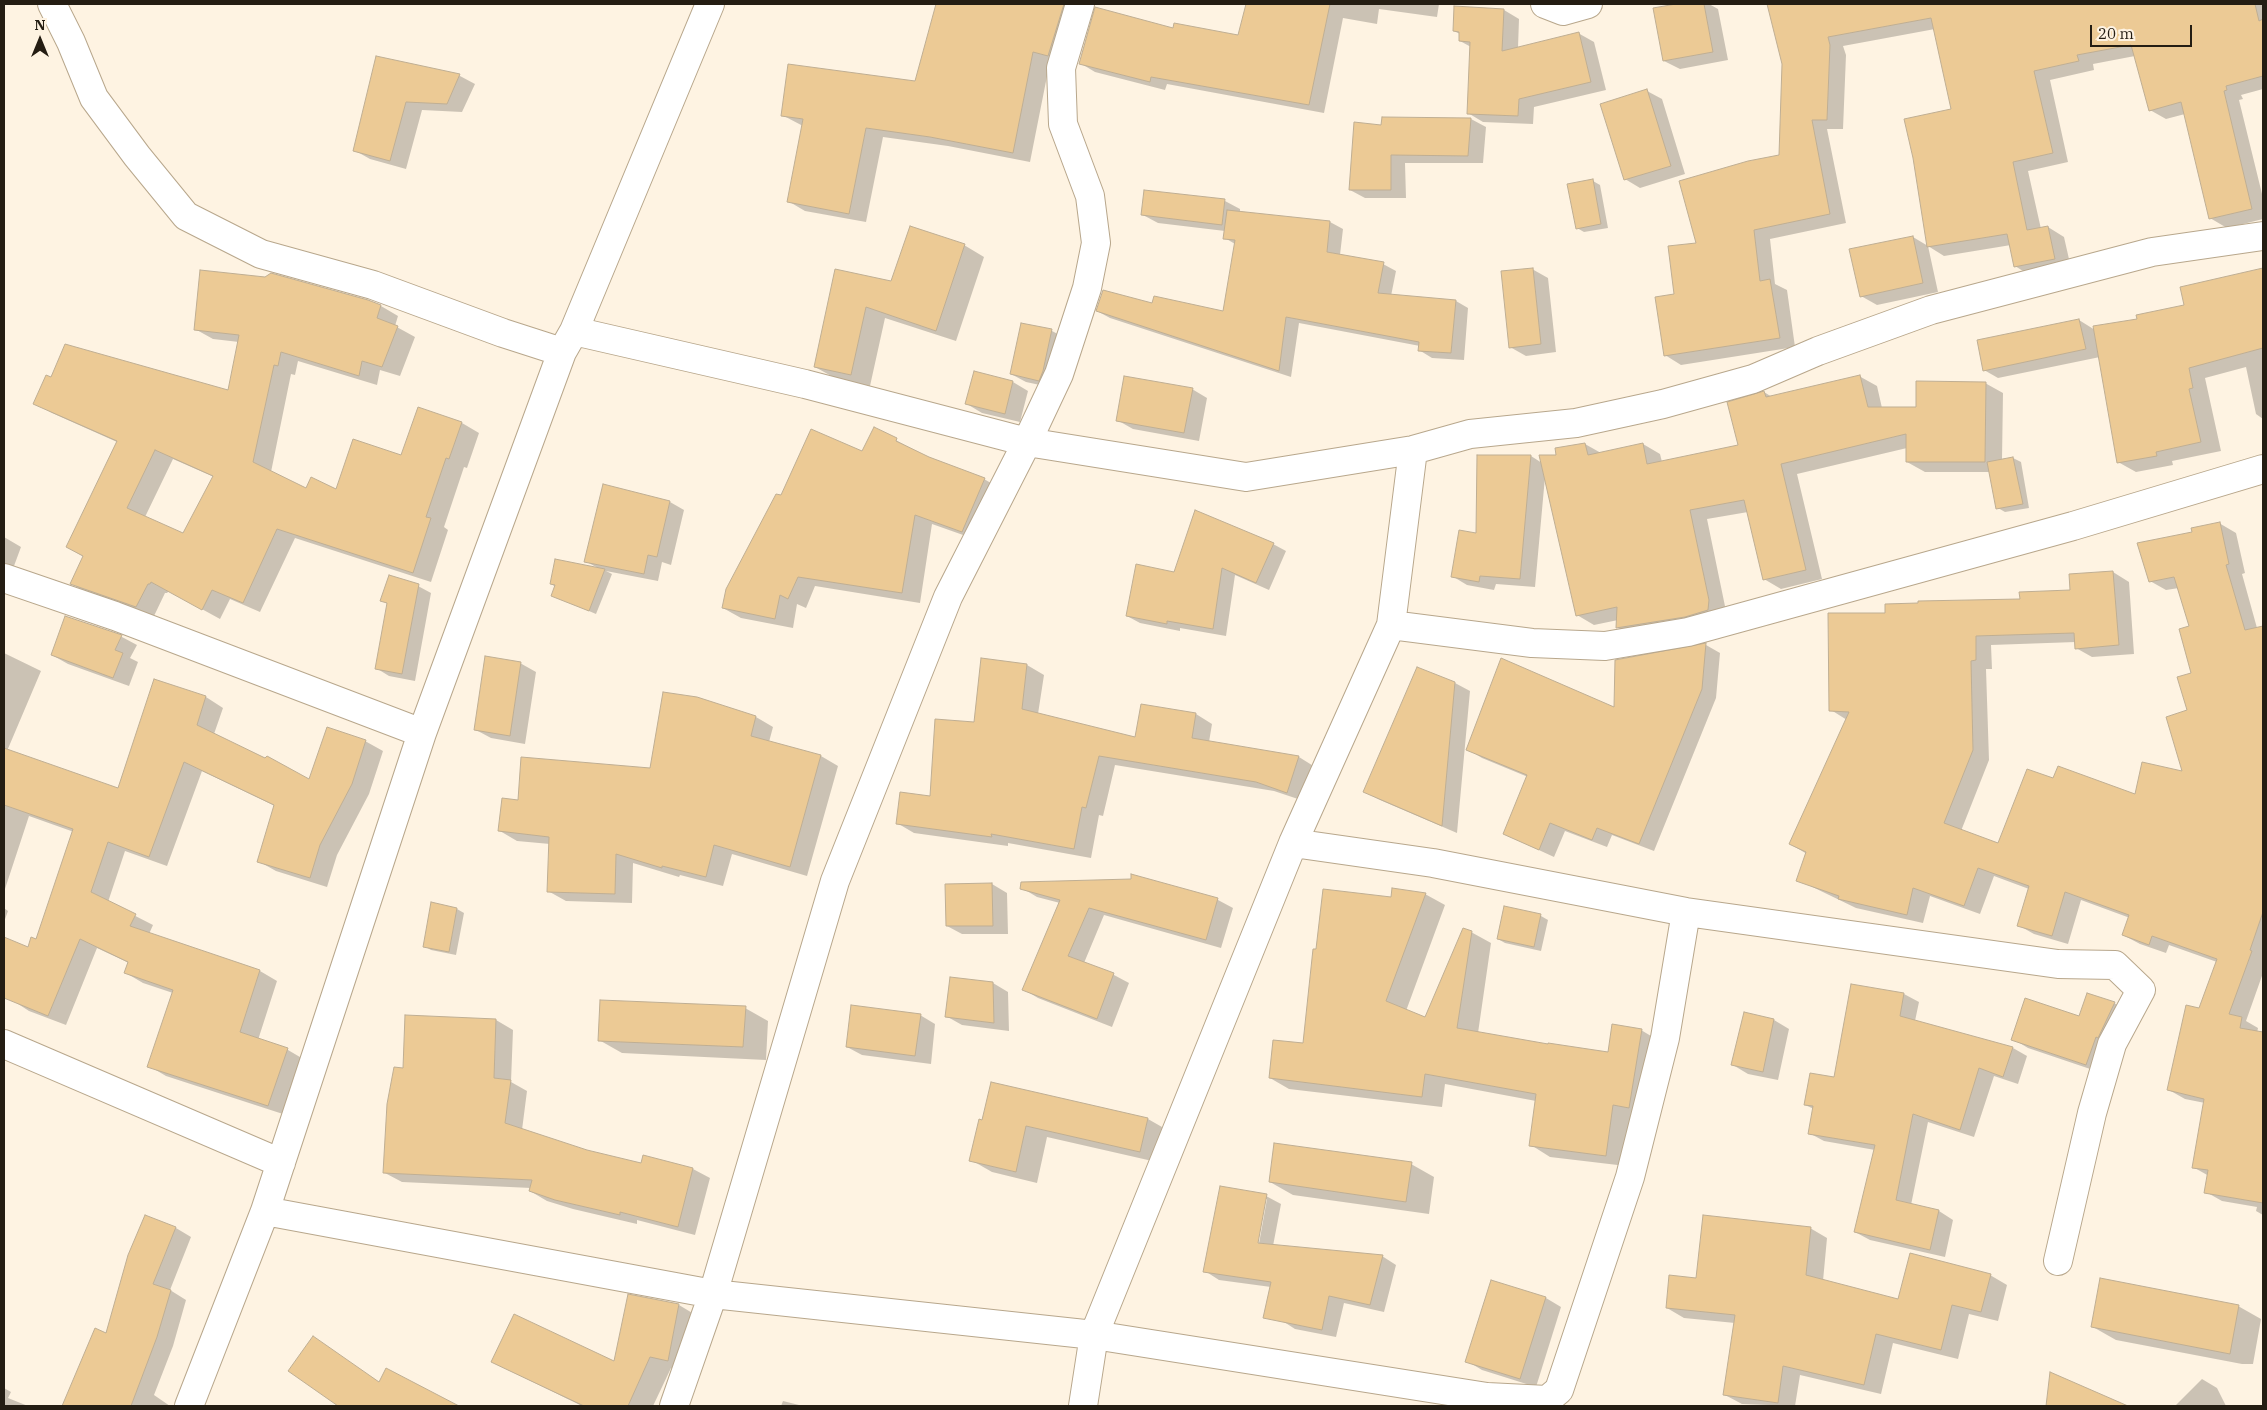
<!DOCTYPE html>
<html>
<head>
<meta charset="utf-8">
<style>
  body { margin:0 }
  #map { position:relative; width:2267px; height:1410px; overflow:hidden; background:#fef3e2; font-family:"IBM Plex Serif",serif }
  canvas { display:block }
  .frame { position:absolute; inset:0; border:5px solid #241d13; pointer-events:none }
  .north { position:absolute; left:15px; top:15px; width:50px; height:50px; -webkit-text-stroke:4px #fef3e2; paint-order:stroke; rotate:0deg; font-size:14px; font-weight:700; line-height:20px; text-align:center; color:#241d13 }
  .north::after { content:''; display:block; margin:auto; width:18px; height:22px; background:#241d13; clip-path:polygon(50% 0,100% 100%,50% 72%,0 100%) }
  .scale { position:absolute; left:2090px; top:25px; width:102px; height:22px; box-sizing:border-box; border:2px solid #241d13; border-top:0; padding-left:6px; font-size:15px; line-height:18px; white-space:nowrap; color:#241d13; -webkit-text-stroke:4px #fef3e2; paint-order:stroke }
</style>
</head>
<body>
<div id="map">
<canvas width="2267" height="1410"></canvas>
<div class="frame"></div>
<div class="north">N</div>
<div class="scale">20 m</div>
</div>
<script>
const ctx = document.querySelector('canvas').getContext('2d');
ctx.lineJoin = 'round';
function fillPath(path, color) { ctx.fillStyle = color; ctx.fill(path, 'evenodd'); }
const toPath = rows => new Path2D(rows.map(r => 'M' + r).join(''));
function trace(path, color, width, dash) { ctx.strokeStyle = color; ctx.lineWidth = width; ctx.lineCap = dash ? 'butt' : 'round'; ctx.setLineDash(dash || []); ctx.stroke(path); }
fillPath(toPath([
  [932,4,1065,4,1081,13,1050,61,1030,162,948,146,883,137,866,222,805,211,788,201,803,126,782,115,916,83,937,5],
  [1247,4,1439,4,1437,17,1379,9,1377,24,1343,18,1324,113,1167,84,1165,90,1095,72,1080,63,1174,30,1239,36],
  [1683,4,1709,4,1718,9,1728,60,1680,69,1664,61,1654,9],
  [1768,4,2263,4,2263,89,2241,95,2243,99,2239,100,2263,198,2263,219,2227,228,2210,218,2185,114,2166,119,2150,110,2135,56,2093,64,2094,70,2050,80,2068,162,2028,171,2041,229,2048,227,2064,237,2071,268,2031,276,2015,266,2011,245,1944,256,1928,246,1938,292,1877,305,1861,296,1913,237,1928,246,1952,110,1935,29,1843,46,1846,55,1843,129,1827,129,1846,223,1770,239,1775,284,1787,290,1795,347,1681,365,1665,355,1675,295,1698,244,1780,156,1783,64],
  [1504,10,1519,19,1518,48,1578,33,1594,42,1606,90,1534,107,1533,124,1483,122,1468,113,1471,47,1460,41,1460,34,1454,31],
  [377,58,460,76,475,84,462,112,422,110,406,169,370,159,354,150],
  [1647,91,1662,99,1685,174,1640,188,1625,179],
  [1383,118,1471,119,1486,127,1483,163,1405,163,1406,198,1365,198,1350,190,1382,126],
  [1593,181,1600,185,1608,228,1584,232,1577,228],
  [1145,191,1225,201,1240,209,1240,213,1330,222,1343,229,1340,255,1383,264,1396,271,1391,296,1456,301,1468,308,1464,360,1432,358,1419,350,1420,346,1299,323,1291,377,1110,318,1097,311,1153,304,1224,313,1235,244,1225,238,1225,231,1158,223,1143,215],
  [964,245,984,257,956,341,885,318,870,386,835,378,815,367,836,271,892,283],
  [1532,269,1548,278,1556,352,1526,356,1510,347],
  [2263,269,2263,419,2256,414,2246,367,2205,378,2221,451,2172,461,2173,465,2136,472,2118,462,2100,357,1998,378,1984,370,2079,320,2095,330,2138,320,2186,306,2181,288],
  [381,306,398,316,395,326,415,337,400,376,380,370,377,385,298,361,295,375,291,374,271,472,307,490,337,491,402,456,418,408,462,423,479,433,467,468,464,467,444,527,448,530,431,582,295,538,260,612,230,599,220,619,169,591,167,593,165,593,154,616,89,594,72,584,84,557,67,547,117,442,52,413,34,403,52,379,229,392,239,342,213,339,195,329],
  [173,459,214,477,184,535,145,517],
  [1022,324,1052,331,1067,339,1054,388,1026,382,1011,374],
  [1859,376,1877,386,1882,408,1918,408,1985,383,2003,393,2002,460,2013,458,2021,462,2029,508,2005,512,1998,508,1991,472,1925,472,1907,462,1907,448,1797,474,1822,579,1781,589,1764,579,1748,512,1707,519,1726,611,1635,637,1618,628,1618,620,1594,625,1577,615,1545,477,1535,587,1496,584,1494,590,1467,585,1452,576,1477,534,1478,456,1531,456,1542,463,1585,444,1601,453,1643,444,1660,454,1662,462,1739,446,1764,392,1772,397],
  [1013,382,1028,391,1020,422,982,413,967,404],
  [1192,389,1207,398,1199,441,1133,429,1117,420],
  [875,429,914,450,913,451,984,479,1001,489,980,541,932,524,920,603,815,586,806,608,797,604,793,628,741,618,723,608,782,497,863,453],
  [670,502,684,510,671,565,662,562,658,581,606,571,612,574,596,614,553,596,556,587,551,584,598,568,585,561],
  [2219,523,2236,533,2245,573,2242,574,2257,628,2263,627,2263,683,2254,685,2252,696,2263,733,2263,742,2198,761,2263,783,2263,973,2246,1021,2258,1028,2257,1033,2263,1034,2263,1215,2256,1211,2257,1207,2222,1201,2206,1192,2209,1176,2193,1167,2205,1103,2185,1099,2169,1090,2217,962,2169,945,2166,953,2140,944,2123,935,2130,918,2081,900,2068,944,2034,934,2018,925,2029,889,1994,876,1980,914,1930,896,1923,923,1856,908,1798,880,1807,854,1790,844,1847,720,1831,710,1887,614,2021,601,2072,591,2113,572,2129,582,2134,654,2092,657,2076,648,2076,642,1991,645,1992,669,1986,669,1989,760,1961,831,1999,845,2054,780,2136,795,2184,772,2193,674,2190,627,2179,588,2166,590,2150,581,2194,533],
  [4,537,21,547,4,593],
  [1273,544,1286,551,1269,590,1235,575,1226,636,1180,628,1180,631,1140,623,1127,616,1175,573],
  [418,586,431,593,415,681,389,676,376,668,388,604,382,600],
  [66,617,122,637,137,645,130,658,138,662,129,686,68,664,52,655],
  [1706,645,1720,653,1716,698,1654,851,1612,835,1607,847,1565,831,1554,857,1504,834,1528,777,1482,758,1467,749,1615,709],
  [4,653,41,671,7,751,118,790,155,681,206,697,223,708,214,734,310,780,365,741,383,751,369,794,337,855,327,887,276,871,258,861,275,806,202,771,167,866,125,851,108,902,153,925,149,934,260,971,277,981,258,1040,288,1050,305,1060,286,1115,166,1076,149,1066,173,993,143,983,126,973,129,963,97,948,66,1025,29,1011,12,1000,36,940,74,832,29,816,4,892],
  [982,660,1027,665,1044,675,1038,714,1136,738,1196,714,1212,724,1209,742,1299,757,1315,767,1304,801,1274,791,1115,765,1103,816,1099,815,1091,858,1008,843,1008,846,914,833,897,823,931,797,976,723],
  [520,663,536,672,525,744,491,738,476,730],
  [1455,683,1470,691,1457,833,1380,800,1365,792],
  [697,699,756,717,773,727,769,742,821,756,838,766,807,876,732,854,723,886,680,875,679,877,633,863,632,903,566,901,548,891,550,844,517,841,500,831,519,801,651,769],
  [1132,876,1218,900,1233,908,1221,948,1104,915,1084,963,1114,975,1129,983,1112,1027,1038,998,1023,989,1060,903,1037,897,1022,888,1132,880],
  [992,884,1007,893,1008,934,962,934,947,926],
  [1425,894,1445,905,1406,1011,1426,1018,1471,932,1491,943,1478,1033,1549,1046,1609,1053,1641,1030,1661,1042,1626,1166,1550,1157,1531,1145,1536,1101,1445,1084,1442,1107,1289,1089,1270,1078,1304,1045,1392,898],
  [4,908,8,911,4,922],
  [457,909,464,913,456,955,431,950,424,946],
  [1541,916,1548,920,1541,951,1505,943,1498,939],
  [993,983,1008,992,1009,1031,962,1025,946,1016],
  [1852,985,1904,994,1919,1002,1915,1021,2013,1048,2027,1056,2018,1084,1994,1076,1974,1137,1928,1122,1911,1205,1939,1211,1953,1220,1945,1257,1870,1240,1855,1232,1875,1150,1824,1141,1809,1133,1814,1109,1805,1105,1835,1079],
  [2114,1003,2129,1012,2102,1073,2028,1048,2013,1039,2080,1018],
  [745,1008,768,1021,766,1060,622,1053,599,1040],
  [1745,1014,1774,1020,1789,1029,1778,1080,1748,1074,1733,1065],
  [920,1015,935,1024,931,1064,862,1055,847,1047],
  [406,1017,496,1020,513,1030,511,1082,527,1091,522,1130,586,1152,642,1164,644,1156,693,1169,710,1178,695,1235,637,1220,637,1224,573,1209,547,1201,530,1191,531,1188,402,1182,385,1173,404,1070],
  [1148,1119,1169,1131,1161,1163,1047,1137,1037,1183,992,1172,971,1160,980,1121],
  [1411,1164,1434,1177,1429,1214,1293,1195,1270,1182],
  [1266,1196,1281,1204,1273,1246,1382,1256,1396,1265,1384,1312,1344,1303,1336,1337,1295,1329,1281,1320,1271,1287,1219,1280,1205,1271],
  [1265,1199,1267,1199,1258,1249,1256,1249],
  [146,1216,176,1228,191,1237,170,1290,186,1300,173,1346,154,1395,170,1406,64,1406,95,1330,106,1334],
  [1810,1228,1827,1238,1823,1281,1899,1300,1990,1275,2007,1285,1998,1321,1969,1314,1958,1359,1893,1343,1881,1394,1800,1375,1795,1406,1742,1404,1725,1395,1735,1323,1684,1318,1667,1308,1697,1279],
  [1492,1282,1546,1298,1561,1307,1536,1387,1482,1370,1467,1361],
  [679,1305,699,1317,688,1372,671,1368,653,1406,582,1406,492,1362,615,1363],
  [2238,1306,2261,1319,2253,1364,2242,1364,2116,1340,2093,1327],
  [313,1338,380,1383,387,1370,456,1406,340,1406,290,1371],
  [2051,1374,2109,1402,2112,1406,2047,1406],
  [2202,1379,2217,1388,2226,1406,2175,1406],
  [4,1388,11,1392,8,1398,28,1406,4,1406],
  [783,1401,803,1406,781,1406]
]), '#0003');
const building = toPath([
  [936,4,1064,4,1048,56,1033,52,1013,153,930,137,866,128,849,214,787,202,803,119,781,116,788,64,915,81,936,4],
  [1246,4,1330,4,1309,105,1151,77,1150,82,1079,64,1095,7,1173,28,1174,23,1238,35,1246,4],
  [1676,4,1704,4,1713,52,1663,61,1653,8,1676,4],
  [1767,4,2255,4,2259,21,2263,19,2263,76,2226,86,2227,90,2224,91,2252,209,2209,219,2181,102,2149,111,2131,45,2077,55,2079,61,2034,71,2053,153,2013,162,2027,230,2048,226,2055,259,2014,267,2007,234,1927,247,1913,158,1904,119,1951,109,1931,18,1828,37,1830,45,1827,120,1812,120,1830,214,1754,230,1760,281,1770,279,1780,338,1664,356,1655,297,1674,294,1668,246,1696,243,1679,181,1748,161,1779,155,1782,64,1767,4],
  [1454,6,1504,9,1502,51,1579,32,1591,82,1519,99,1518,116,1467,114,1470,42,1459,41,1459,32,1453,31,1454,6],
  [376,56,460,74,447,104,406,102,390,161,353,151,376,56],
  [1647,89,1671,166,1624,180,1600,104,1647,89],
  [1382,117,1471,118,1468,156,1391,155,1391,190,1349,190,1354,122,1381,125,1382,117],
  [1593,179,1601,224,1576,229,1567,184,1593,179],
  [1144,190,1225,199,1222,225,1141,215,1144,190],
  [1227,210,1330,221,1327,252,1384,262,1378,293,1456,300,1451,353,1418,351,1419,342,1286,317,1279,371,1096,311,1103,290,1152,303,1154,296,1223,311,1235,240,1223,239,1227,210],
  [910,226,965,244,936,331,866,307,851,375,814,367,835,269,891,281,910,226],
  [1913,236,1923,283,1860,297,1849,249,1913,236],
  [1533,268,1541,344,1509,348,1501,271,1533,268],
  [2263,268,2263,348,2189,368,2193,388,2189,389,2201,442,2156,452,2157,456,2117,463,2093,326,2137,319,2136,315,2184,305,2180,287,2263,268],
  [200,270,265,277,271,273,368,300,381,305,377,318,398,326,382,367,362,361,359,376,281,352,278,366,274,365,253,462,306,488,311,477,336,489,353,439,401,455,418,407,462,422,449,459,446,458,426,517,431,518,413,573,277,529,243,603,212,590,202,610,151,582,150,584,148,584,136,607,70,584,83,556,66,547,117,441,33,404,46,375,51,377,65,344,228,390,239,335,194,330,200,270],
  [155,450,213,476,183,533,127,508,155,450],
  [2079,319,2086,349,1983,371,1977,340,2079,319],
  [1021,323,1052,329,1043,371,1039,381,1010,374,1021,323],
  [974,371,1013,381,1005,414,965,404,974,371],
  [1860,375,1868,407,1916,407,1916,381,1986,382,1985,462,1906,462,1906,434,1781,464,1806,570,1763,580,1744,500,1690,510,1709,600,1708,610,1685,617,1616,628,1617,607,1576,616,1539,455,1556,455,1555,448,1585,443,1588,455,1643,443,1647,464,1738,445,1727,402,1764,391,1766,397,1860,375],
  [1124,376,1193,388,1184,433,1116,421,1124,376],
  [874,427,897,438,896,441,929,457,985,478,962,532,915,515,902,593,798,577,788,599,780,595,775,619,722,608,726,589,776,494,781,495,811,429,862,451,874,427],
  [1477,455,1531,455,1520,579,1480,576,1479,582,1451,577,1459,530,1476,533,1477,455],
  [2013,457,2023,504,1996,509,1987,462,2013,457],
  [603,484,670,501,657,557,648,555,644,574,584,562,603,484],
  [1195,510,1274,543,1256,583,1222,568,1213,629,1167,621,1167,624,1126,616,1136,564,1174,572,1195,510],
  [2220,522,2229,564,2226,565,2245,630,2263,626,2263,912,2250,950,2252,951,2229,1014,2242,1017,2240,1028,2263,1032,2263,1203,2204,1193,2208,1170,2192,1168,2204,1099,2167,1090,2186,1005,2199,1008,2217,959,2152,936,2149,945,2122,935,2129,915,2065,892,2052,936,2017,926,2029,886,1978,868,1964,906,1913,888,1907,915,1838,899,1839,896,1796,881,1806,852,1789,844,1849,712,1829,711,1828,613,1885,613,1885,604,1918,603,1918,601,2020,599,2019,592,2070,590,2069,574,2113,571,2119,645,2075,649,2074,633,1976,636,1976,660,1971,661,1973,750,1944,823,1998,843,2027,769,2053,778,2058,766,2135,794,2142,762,2182,771,2166,717,2187,710,2177,677,2191,673,2179,629,2189,626,2174,577,2149,582,2137,543,2192,532,2191,528,2220,522],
  [555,559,605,569,589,611,551,596,555,585,550,584,555,559],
  [389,575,419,584,402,674,375,669,387,603,380,601,389,575],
  [65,616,122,635,115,650,123,653,113,678,51,655,65,616],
  [1706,643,1702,689,1639,844,1597,828,1592,840,1550,823,1539,850,1503,834,1527,775,1466,750,1501,658,1614,707,1615,660,1706,643],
  [485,656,521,662,510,736,474,730,485,656],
  [981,658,1027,664,1022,709,1135,737,1141,704,1196,713,1192,738,1299,756,1287,793,1256,782,1099,756,1086,808,1082,807,1074,849,991,834,992,837,896,824,900,792,930,796,935,719,974,722,981,658],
  [1417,667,1455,682,1442,826,1363,792,1417,667],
  [154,679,206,696,197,725,265,758,267,756,309,779,327,727,366,740,352,784,320,845,310,878,257,862,274,805,184,762,149,857,108,842,91,892,136,914,130,926,260,970,240,1032,288,1048,268,1106,147,1067,173,990,124,973,128,962,80,939,48,1016,4,998,4,937,28,947,31,937,36,939,73,829,4,805,4,748,118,788,154,679],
  [663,692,697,697,756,716,751,736,821,755,790,867,714,845,706,877,662,866,662,868,616,854,615,894,547,892,549,837,498,831,502,798,518,800,521,757,650,768,663,692],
  [1131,874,1218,898,1206,940,1089,908,1068,956,1114,973,1097,1019,1022,990,1060,900,1020,889,1021,882,1131,879,1131,874],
  [992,883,993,926,946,926,945,884,992,883],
  [1392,888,1426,893,1386,1001,1425,1017,1463,928,1472,931,1457,1028,1548,1044,1548,1043,1608,1052,1612,1024,1642,1029,1629,1108,1613,1105,1606,1156,1529,1146,1536,1094,1425,1074,1422,1097,1269,1078,1273,1040,1303,1043,1313,949,1316,949,1323,889,1391,897,1392,888],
  [431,902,457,908,449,952,423,947,431,902],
  [1504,906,1541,914,1534,947,1497,939,1504,906],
  [950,977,993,982,994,1023,945,1017,950,977],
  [1851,984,1904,993,1900,1016,2013,1047,2003,1077,1979,1068,1960,1130,1913,1114,1896,1200,1939,1210,1930,1250,1854,1232,1875,1145,1808,1134,1813,1106,1804,1105,1810,1073,1834,1077,1851,984],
  [2087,993,2115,1002,2098,1038,2096,1037,2086,1065,2011,1040,2025,998,2079,1016,2087,993],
  [600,1000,746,1006,743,1047,598,1041,600,1000],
  [851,1005,921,1014,915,1056,846,1047,851,1005],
  [1744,1012,1774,1019,1763,1072,1731,1065,1744,1012],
  [405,1015,496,1019,494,1078,511,1080,505,1123,587,1150,641,1163,643,1155,693,1168,678,1227,620,1212,620,1215,555,1200,529,1191,532,1180,383,1173,387,1104,394,1067,403,1068,405,1015],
  [991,1082,1148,1118,1140,1152,1026,1126,1016,1172,969,1161,979,1119,982,1120,991,1082],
  [1274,1143,1412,1162,1406,1202,1269,1182,1274,1143],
  [1220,1186,1267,1194,1258,1243,1383,1255,1370,1305,1329,1296,1322,1330,1263,1318,1271,1282,1203,1272,1220,1186],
  [145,1215,176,1227,153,1284,171,1290,157,1337,131,1406,62,1406,95,1328,106,1333,128,1255,145,1215],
  [1703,1215,1811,1227,1806,1275,1898,1299,1910,1253,1991,1274,1981,1312,1952,1305,1941,1350,1876,1334,1864,1385,1783,1366,1778,1403,1723,1395,1735,1315,1666,1308,1669,1275,1696,1278,1703,1215],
  [2100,1278,2239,1305,2230,1354,2091,1327,2100,1278],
  [1491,1280,1546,1297,1520,1379,1465,1362,1491,1280],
  [628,1294,679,1304,668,1361,650,1357,628,1406,584,1406,491,1362,514,1314,614,1361,628,1294],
  [313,1336,379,1382,386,1368,459,1406,338,1406,288,1371,313,1336],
  [2050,1372,2128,1406,2046,1406,2050,1372]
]);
fillPath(building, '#ecca95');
trace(building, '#bfae93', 1);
const minor = toPath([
  [52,4,71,42,94,98,137,156,186,216,261,254,373,285,503,333,562,352],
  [1545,4,1563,11,1588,4],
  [574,331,805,384,1027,442,1246,477,1413,450,1470,434,1576,423,1663,404,1753,379,1818,351,1931,310,2152,252,2263,236],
  [4,578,115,616,422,733],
  [1391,625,1532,643,1605,646,1688,632,2073,526,2263,469],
  [1293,843,1433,863,1686,912,2058,964,2115,965,2141,990,2112,1044,2092,1113,2058,1261],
  [4,1044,281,1163],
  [265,1211,713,1294,1094,1335,1487,1397,1547,1400,1559,1390,1630,1177,1665,1038,1686,912],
  [189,1406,265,1211,422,733,562,352,574,331,710,4],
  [674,1406,713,1294,835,881,948,597,1027,442,1059,374,1087,288,1096,243,1090,196,1063,124,1061,68,1080,4],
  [1083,1406,1094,1335,1293,843,1391,625,1413,450]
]);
trace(minor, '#b8a78c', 30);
trace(minor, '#fff', 28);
</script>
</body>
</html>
